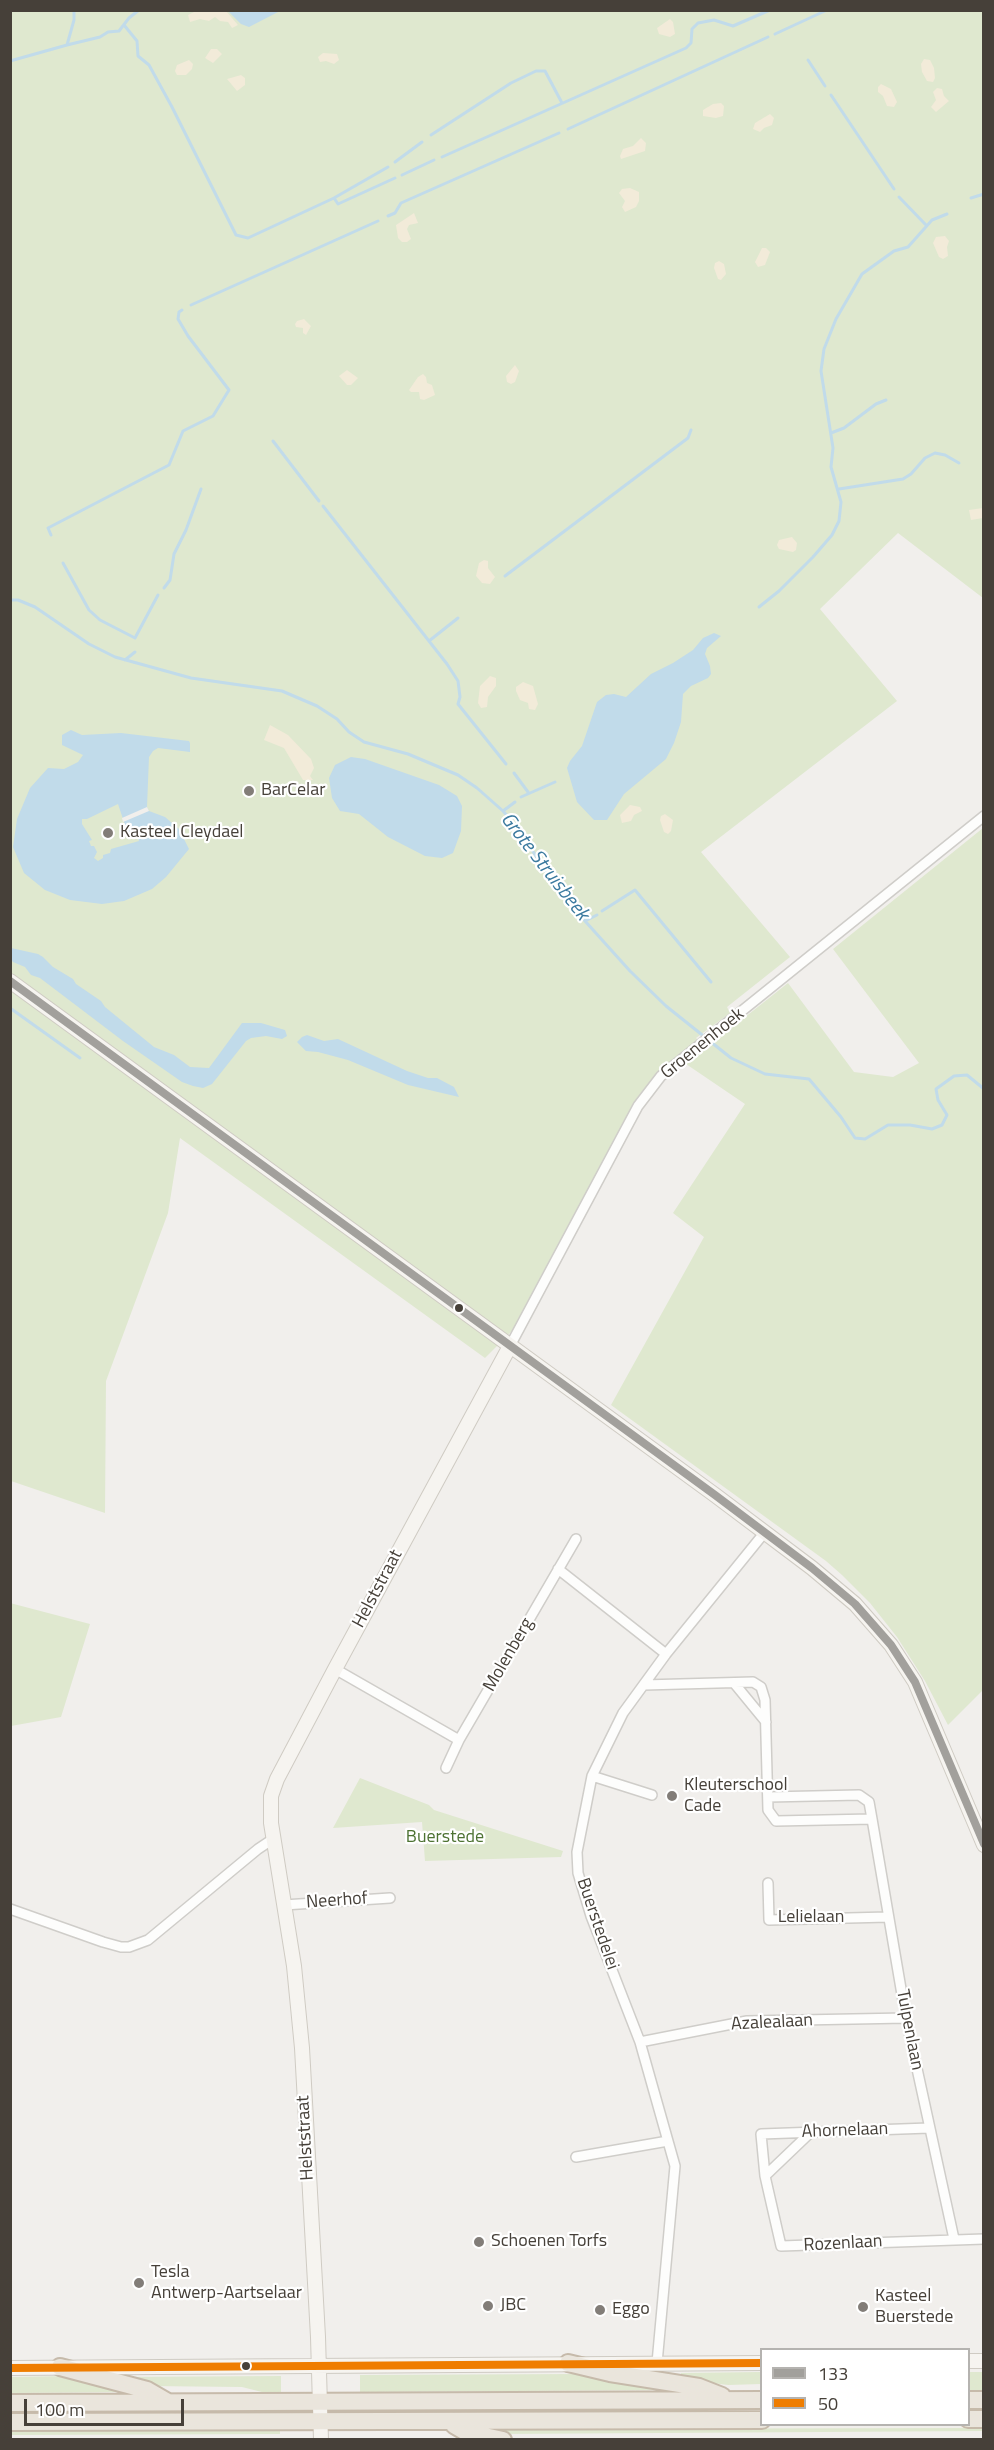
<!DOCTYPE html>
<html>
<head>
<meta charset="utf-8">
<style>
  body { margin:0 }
  #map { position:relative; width:994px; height:2450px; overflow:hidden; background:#f1efec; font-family:"Titillium Web",sans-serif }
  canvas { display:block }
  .frame { position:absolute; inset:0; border:12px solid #464039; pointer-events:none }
  .legend { position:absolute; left:760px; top:2348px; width:210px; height:78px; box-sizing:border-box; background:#fff; border:2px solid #b5b3b0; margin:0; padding:8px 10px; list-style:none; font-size:18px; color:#464039 }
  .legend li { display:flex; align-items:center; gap:12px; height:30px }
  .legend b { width:30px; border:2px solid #b5b3b0 }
  .scale { position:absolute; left:24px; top:2399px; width:160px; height:27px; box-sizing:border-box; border:3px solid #464039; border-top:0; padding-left:8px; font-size:18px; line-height:21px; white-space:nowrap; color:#464039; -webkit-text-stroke:4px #fff; paint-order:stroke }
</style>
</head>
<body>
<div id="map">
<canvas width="994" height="2450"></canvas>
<div class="frame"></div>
<ul class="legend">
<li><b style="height:8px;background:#a2a09c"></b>133</li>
<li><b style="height:8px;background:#ef7d00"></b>50</li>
</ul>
<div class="scale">100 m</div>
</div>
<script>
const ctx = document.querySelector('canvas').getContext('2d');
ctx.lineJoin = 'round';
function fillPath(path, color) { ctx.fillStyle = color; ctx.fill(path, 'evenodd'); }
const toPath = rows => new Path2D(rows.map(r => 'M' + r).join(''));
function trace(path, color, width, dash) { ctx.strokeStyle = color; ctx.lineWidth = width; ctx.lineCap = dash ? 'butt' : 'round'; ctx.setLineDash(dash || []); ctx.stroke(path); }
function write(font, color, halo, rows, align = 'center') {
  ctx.font = font + ' "Titillium Web",sans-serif'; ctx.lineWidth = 4.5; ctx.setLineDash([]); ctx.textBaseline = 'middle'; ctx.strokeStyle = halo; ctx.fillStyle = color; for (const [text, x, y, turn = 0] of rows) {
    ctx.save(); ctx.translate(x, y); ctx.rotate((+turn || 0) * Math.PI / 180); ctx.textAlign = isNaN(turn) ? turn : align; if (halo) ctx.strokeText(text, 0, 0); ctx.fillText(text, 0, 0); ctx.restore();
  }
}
fillPath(toPath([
  [10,11,983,11,983,598,898,533,820,609,897,701,701,852,790,957,727,1007,730,1013,696,1038,698,1040,659,1072,642,1092,633,1104,521,1322,485,1358,180,1138,168,1213,106,1381,105,1513,11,1481],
  [983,828,983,1690,948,1725,925,1681,897,1637,870,1603,842,1575,826,1561,611,1405,704,1237,673,1213,745,1104,686,1064,788,983,854,1072,893,1077,919,1063,833,949],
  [10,1603,90,1624,61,1717,11,1726],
  [360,1778,429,1805,434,1810,563,1851,561,1857,425,1861,422,1822,333,1828],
  [761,2372,761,2384,728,2385,681,2379,681,2373],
  [968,2372,983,2372,983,2390,969,2390],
  [577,2374,623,2378,673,2390,360,2392,360,2375],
  [71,2376,122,2389,123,2392,11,2393,10,2377],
  [281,2376,281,2392,266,2393,242,2387,146,2386,118,2377],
  [984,2428,983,2431,498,2434,482,2429],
  [280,2429,280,2434,11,2435,10,2430]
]), '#dfe8cf');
fillPath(toPath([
  [196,11,226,11,238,25,232,28,228,22,220,21,215,17,209,21,200,19,190,22,188,15],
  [670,19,673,22,675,34,670,37,659,34,657,28],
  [211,49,217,49,222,54,213,63,205,58],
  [323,53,337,54,339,60,334,64,326,61,320,62,318,57],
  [924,59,930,60,934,68,935,78,933,82,927,81,922,72,921,64],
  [189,60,193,64,192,69,186,75,177,75,175,71,177,65],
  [241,75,245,78,245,85,237,91,227,79],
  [881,84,891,89,897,102,894,107,887,106,883,96,878,92,878,87],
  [937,88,942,89,944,96,949,101,936,112,931,107,936,100,933,92],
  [721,103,724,106,723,116,716,118,703,116,703,110,713,104],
  [770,114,774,118,772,125,764,128,760,132,753,129,755,123],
  [641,138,646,143,645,151,621,159,620,156,623,149,633,146],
  [630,188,639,192,639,201,636,207,625,212,622,207,625,201,619,193,622,189],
  [414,213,418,223,409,225,407,229,411,239,407,242,402,242,398,238,396,225],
  [945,236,949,241,947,247,948,256,943,259,939,257,933,243,936,237],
  [762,248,766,248,770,252,765,265,758,267,755,262],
  [719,261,724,264,726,274,721,280,718,279,714,268,715,263],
  [304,319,311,326,306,335,303,333,303,328,296,327,295,324,297,321],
  [515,365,519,371,515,382,511,384,507,382,506,376],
  [347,370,358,378,351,385,347,385,339,376],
  [423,374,426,377,427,383,432,385,435,395,424,400,420,399,419,392,411,392,409,390,418,377],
  [983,508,983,518,971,520,969,510],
  [792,537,797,543,796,550,793,552,779,549,777,545,779,540],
  [484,560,488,561,488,568,495,577,490,584,482,583,476,576,479,563],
  [490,676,496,678,496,686,488,697,487,707,481,708,478,703,480,686],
  [523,682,533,686,538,704,535,710,529,709,528,703,520,700,516,691,516,687],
  [270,725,288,735,311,759,314,768,310,776,313,780,303,780,284,748,264,740],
  [630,805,640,807,642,811,634,815,631,821,622,823,620,815],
  [665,814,673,820,671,831,668,834,664,832,660,820,661,816]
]), '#f2ebd9');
fillPath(toPath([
  [228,11,280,11,249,27,241,24],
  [714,633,721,636,707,648,705,654,710,666,711,674,708,678,691,686,683,694,681,722,674,743,666,759,624,794,607,820,594,820,577,802,567,768,570,761,582,746,597,702,606,695,614,694,626,697,651,674,673,663,693,650,703,638],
  [71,730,82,735,121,733,189,741,190,743,190,752,158,748,153,751,149,757,147,807,149,811,165,817,179,829,189,849,166,877,152,889,124,901,102,904,70,900,45,890,24,873,13,847,17,819,30,788,48,768,64,769,78,762,83,755,62,745,62,735],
  [118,804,128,834,135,831,139,841,111,849,110,853,103,855,103,858,98,861,94,858,97,852,94,846,91,846,89,841,92,840,82,824,82,819,87,819],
  [351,757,365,759,439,785,457,796,462,806,461,831,453,853,442,858,425,856,388,837,359,814,340,811,332,798,329,778,335,765],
  [11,948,38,954,43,957,53,967,73,979,76,984,101,1001,105,1007,154,1047,174,1055,190,1067,209,1068,242,1023,261,1023,285,1030,287,1036,282,1039,266,1036,251,1038,246,1041,212,1084,203,1088,193,1086,182,1082,123,1041,40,978,31,975,25,967,13,962,11,959],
  [307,1035,324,1041,338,1039,407,1071,428,1078,437,1078,454,1087,459,1097,408,1085,348,1060,318,1052,306,1051,297,1042,302,1037]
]), '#c1dbea');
fillPath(toPath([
  [147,807,149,811,123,822,122,818]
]), '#f1efec');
trace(toPath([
  [124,25,137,41,138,56,149,65,172,107,236,235,248,238,334,198,338,204,395,178],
  [775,34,827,10],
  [67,45,100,37,108,32,119,31,129,18,139,10],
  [808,60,825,86],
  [10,61,67,45,74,20,74,10],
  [831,95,894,189],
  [568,129,768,37],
  [431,135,511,83,536,71,545,71,562,103],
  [442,157,686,48,691,43,692,29,698,23,714,20,733,26,770,10],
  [395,162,422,142],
  [402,175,434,160],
  [899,197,926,225],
  [334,198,388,167],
  [971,198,984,194],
  [388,216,395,213,401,203,559,133],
  [191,305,378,221],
  [831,433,844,428,876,404,886,400],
  [273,441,319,501],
  [839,489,903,479,911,474,925,458,935,453,945,455,959,463],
  [323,506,447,664,458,681,460,697,458,704,506,764],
  [51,535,48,528,169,465,183,431,213,416,229,390,188,336,178,319,179,312,182,310],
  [63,563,89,610,100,620,135,638,158,595],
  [505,576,688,438,691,430],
  [164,588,170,580,174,554,186,530,201,489],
  [10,600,18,600,35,607,89,644,115,657,191,678,282,691,317,706,337,719,349,732,364,742,408,754,458,775,477,788,503,811,518,828,546,872,585,921,630,971,666,1006,731,1058,765,1074,809,1079,841,1117,855,1138,865,1139,888,1125,910,1125,932,1129,942,1125,947,1115,938,1100,936,1089,954,1076,967,1075,984,1089],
  [759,607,779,591,813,557,832,535,839,521,841,502,831,467,833,448,821,371,824,349,836,319,862,274,894,251,908,247,932,220,947,214],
  [429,641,458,618],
  [125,660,135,652],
  [514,773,528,792],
  [521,797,555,782],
  [503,811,515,802],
  [602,911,635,890,711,982],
  [585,921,597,915],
  [10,1008,80,1058]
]), '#c1dbea', 3);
const street = toPath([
  [510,1346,638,1106,661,1076,984,816],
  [558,1569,666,1654],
  [335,1669,459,1740,446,1768],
  [734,1683,766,1722],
  [644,1685,753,1682,761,1687,765,1700,768,1810,776,1821,872,1819,869,1802,859,1795,768,1797],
  [459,1740,576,1539],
  [592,1776,652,1795],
  [872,1819,906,2018,954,2239],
  [768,1883,769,1920,888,1917],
  [284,1905,390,1898],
  [10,1909,103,1942,121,1947,129,1947,148,1940,258,1849,273,1839],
  [640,2042,747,2021,906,2018],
  [929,2128,761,2134,765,2176,781,2246,984,2239],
  [576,2157,668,2141],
  [765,2176,811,2132],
  [657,2363,675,2166,640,2042,591,1916,578,1873,577,1852,592,1776,623,1713,666,1654,765,1532]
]);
const secondary = toPath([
  [10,981,715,1495,812,1568,855,1604,891,1645,915,1682,984,1845],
  [968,2361,984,2361],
  [10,2368,762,2363],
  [321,2440,318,2337,302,2048,294,1966,271,1823,271,1796,277,1779,335,1669,510,1346]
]);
const highway = toPath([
  [568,2363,610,2373,699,2387,722,2396],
  [60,2367,147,2390,166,2401],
  [968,2400,984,2400],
  [10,2403,762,2400],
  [968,2419,984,2419],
  [10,2422,762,2420],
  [454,2425,466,2432,503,2440]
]);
trace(street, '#cfcdc9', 12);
trace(secondary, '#cfcbc3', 16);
trace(highway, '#c6baaa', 20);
trace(street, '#fdfdfc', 9);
trace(secondary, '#f6f4f0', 14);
trace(highway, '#eae5dc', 16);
trace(toPath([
  [10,981,715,1495,812,1568,855,1604,891,1645,915,1682,984,1844]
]), '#a2a09c', 8);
trace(toPath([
  [10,2368,762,2363]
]), '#ef7d00', 8);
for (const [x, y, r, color] of [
  [249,791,6,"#827d78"],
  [108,833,6,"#827d78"],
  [459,1308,5,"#464039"],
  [672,1796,6,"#827d78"],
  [479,2242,6,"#827d78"],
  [139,2283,6,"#827d78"],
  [488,2306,6,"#827d78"],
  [863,2307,6,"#827d78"],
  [600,2310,6,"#827d78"],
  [246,2366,5,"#464039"]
]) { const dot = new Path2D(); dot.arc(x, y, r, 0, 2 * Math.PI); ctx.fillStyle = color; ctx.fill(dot); trace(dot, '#fff', 2); }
write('18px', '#464039', '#fff', [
  ["BarCelar",261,791],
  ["Kasteel Cleydael",120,833],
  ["Kleuterschool",684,1786],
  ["Cade",684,1807],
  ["Schoenen Torfs",491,2242],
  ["Tesla",151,2273],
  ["Antwerp-Aartselaar",151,2294],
  ["Kasteel",875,2297],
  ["Buerstede",875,2318],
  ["JBC",500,2306],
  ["Eggo",612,2310]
], 'left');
write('18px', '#464039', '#fff', [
  ["Groenenhoek",703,1044,-39],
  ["Helststraat",378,1589,-62],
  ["Molenberg",509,1655,-60],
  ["Neerhof",337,1901,-4],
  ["Lelielaan",811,1918],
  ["Buerstedelei",597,1924,71],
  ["Azalealaan",772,2023,-3],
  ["Tulpenlaan",909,2030,79],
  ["Ahornelaan",845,2131,-2],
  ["Helststraat",306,2138,-93],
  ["Rozenlaan",843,2244,-3]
]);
write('18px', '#4d7232', '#fff', [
  ["Buerstede",445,1838]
]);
write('italic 20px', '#3b7a9f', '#fff', [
  ["Grote Struisbeek",544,867,52]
]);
</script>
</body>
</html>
